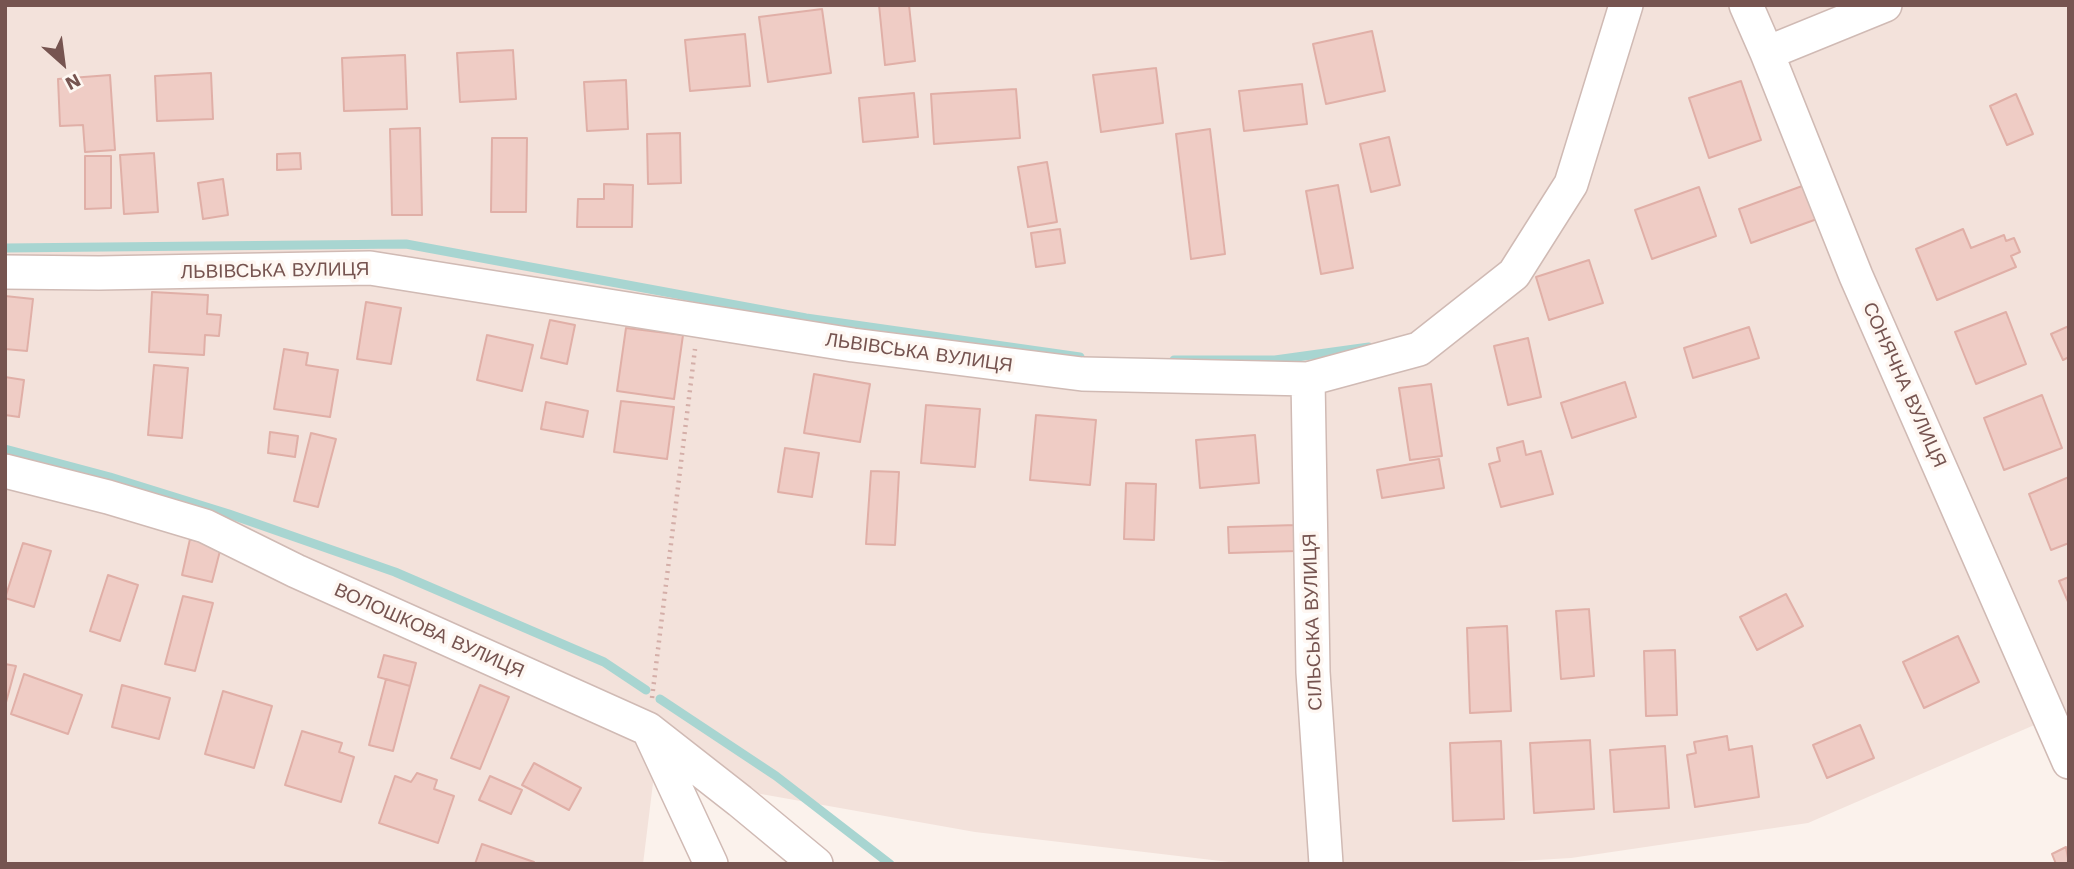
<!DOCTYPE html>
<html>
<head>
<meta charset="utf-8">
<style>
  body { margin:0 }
  #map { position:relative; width:2074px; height:869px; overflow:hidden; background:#fbf2ec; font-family:"Work Sans",sans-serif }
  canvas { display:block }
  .frame { position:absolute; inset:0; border:7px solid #765450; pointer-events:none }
  .north { position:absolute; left:28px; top:28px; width:70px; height:70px; -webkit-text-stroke:5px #fef7f2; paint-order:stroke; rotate:152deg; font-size:19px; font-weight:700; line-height:28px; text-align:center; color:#765450 }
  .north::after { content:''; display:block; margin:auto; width:24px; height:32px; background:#765450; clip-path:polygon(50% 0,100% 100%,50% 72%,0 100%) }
</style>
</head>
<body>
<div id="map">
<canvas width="2074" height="869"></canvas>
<div class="frame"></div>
<div class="north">N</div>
</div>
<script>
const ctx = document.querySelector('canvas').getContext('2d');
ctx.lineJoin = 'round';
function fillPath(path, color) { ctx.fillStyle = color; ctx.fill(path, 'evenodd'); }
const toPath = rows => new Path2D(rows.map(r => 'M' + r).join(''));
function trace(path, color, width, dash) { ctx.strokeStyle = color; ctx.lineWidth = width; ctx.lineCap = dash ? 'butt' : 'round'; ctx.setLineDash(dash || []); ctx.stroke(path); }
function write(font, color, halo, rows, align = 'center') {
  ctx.font = font + ' "Work Sans",sans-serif'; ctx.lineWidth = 7; ctx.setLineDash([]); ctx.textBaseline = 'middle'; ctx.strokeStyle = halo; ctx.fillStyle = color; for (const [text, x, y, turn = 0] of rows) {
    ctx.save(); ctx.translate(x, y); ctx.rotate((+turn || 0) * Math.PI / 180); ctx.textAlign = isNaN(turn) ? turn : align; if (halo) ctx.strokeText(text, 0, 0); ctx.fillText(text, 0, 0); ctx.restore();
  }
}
fillPath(toPath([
  [5,5,2069,5,2069,710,1808,823,1571,858,1469,864,1246,864,975,832,654,775,643,864,5,864]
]), '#f3e2db');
trace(toPath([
  [5,248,406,244,806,318,1080,357],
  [1174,360,1275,360,1369,347],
  [5,449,110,477,229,514,395,572,604,662,646,690],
  [660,699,776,776,890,864]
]), '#a8d5d1', 9);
const building = toPath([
  [879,5,909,5,915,61,885,65,879,5],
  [822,9,831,73,768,82,759,17,822,9],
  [1372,31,1385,91,1326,104,1313,44,1372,31],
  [745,34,750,86,690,91,685,40,745,34],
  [513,50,516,99,460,102,457,53,513,50],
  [405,55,407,109,344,111,342,58,405,55],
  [1156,68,1163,123,1101,132,1093,75,1156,68],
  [211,73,213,119,157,121,155,76,211,73],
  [110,75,115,150,85,152,83,125,60,126,58,79,110,75],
  [626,80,628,129,587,131,584,82,626,80],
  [1741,81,1761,140,1709,158,1689,98,1741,81],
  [1302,84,1307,124,1244,131,1239,91,1302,84],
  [1016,89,1020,138,934,144,931,94,1016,89],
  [914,93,918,137,863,142,859,98,914,93],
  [2016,94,2033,134,2007,145,1990,106,2016,94],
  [420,128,422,215,392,215,390,129,420,128],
  [1210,129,1225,254,1191,259,1176,134,1210,129],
  [680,133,681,183,648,184,647,134,680,133],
  [1389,137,1400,185,1371,192,1360,144,1389,137],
  [492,138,527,138,526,212,491,212,492,138],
  [154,153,158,212,124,214,120,155,154,153],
  [300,153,301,169,277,170,277,154,300,153],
  [85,156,111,156,111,208,85,209,85,156],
  [1047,162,1057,222,1028,227,1018,167,1047,162],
  [223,179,228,215,203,219,198,183,223,179],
  [604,184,633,185,632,227,577,227,578,199,604,199,604,184],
  [1338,185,1353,268,1321,274,1306,191,1338,185],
  [1805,185,1817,219,1751,243,1739,209,1805,185],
  [1699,187,1716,236,1652,259,1635,210,1699,187],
  [1060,229,1065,263,1036,267,1031,233,1060,229],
  [1963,229,1971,248,2004,235,2006,241,2014,238,2020,252,2011,256,2016,267,1937,300,1916,249,1963,229],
  [1589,260,1603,303,1549,320,1536,277,1589,260],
  [152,292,208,295,207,314,221,315,219,336,205,335,204,355,149,352,152,292],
  [5,296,33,299,27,351,5,349,5,296],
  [366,302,401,308,391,364,357,359,366,302],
  [2006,312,2026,364,1976,384,1955,332,2006,312],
  [550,320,575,325,567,364,541,358,550,320],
  [2069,326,2069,357,2063,360,2051,334,2069,326],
  [1749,327,1759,358,1693,378,1684,348,1749,327],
  [626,328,683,335,674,399,617,391,626,328],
  [487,335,533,345,522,391,477,380,487,335],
  [1528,338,1541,397,1508,405,1494,346,1528,338],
  [284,349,308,353,306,365,338,370,330,417,274,409,284,349],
  [154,365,188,368,182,438,148,435,154,365],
  [814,374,870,384,860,442,804,433,814,374],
  [5,377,24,380,19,417,5,415,5,377],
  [1625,382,1636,417,1572,438,1561,403,1625,382],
  [1431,384,1442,456,1410,460,1399,388,1431,384],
  [2042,395,2062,448,2004,470,1984,418,2042,395],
  [621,401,674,407,667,459,614,452,621,401],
  [546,402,588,411,583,437,541,429,546,402],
  [926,405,980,409,975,467,921,463,926,405],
  [1036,415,1096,420,1090,485,1030,480,1036,415],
  [270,432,298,436,295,457,268,453,270,432],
  [311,433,336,439,318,507,294,501,311,433],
  [1255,435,1259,483,1200,488,1196,440,1255,435],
  [1523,441,1526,455,1541,451,1553,494,1501,507,1489,464,1500,461,1497,448,1523,441],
  [785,448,819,453,812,497,778,492,785,448],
  [1439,459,1444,488,1382,498,1377,470,1439,459],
  [871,471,899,472,895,545,866,544,871,471],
  [2069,477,2069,543,2051,550,2029,494,2069,477],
  [1126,483,1156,484,1154,540,1124,539,1126,483],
  [1296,525,1297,551,1229,553,1228,527,1296,525],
  [190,539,221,547,212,582,182,575,190,539],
  [23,543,51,551,34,607,5,598,23,543],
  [108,575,138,585,120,641,90,631,108,575],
  [2069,577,2069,604,2059,581,2069,577],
  [1786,594,1803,626,1757,650,1740,617,1786,594],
  [183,596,213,603,195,671,165,664,183,596],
  [1589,609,1594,676,1561,679,1556,611,1589,609],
  [1507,626,1511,711,1470,713,1467,628,1507,626],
  [1958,636,1979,682,1924,708,1903,662,1958,636],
  [1675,650,1677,715,1646,716,1644,651,1675,650],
  [384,655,416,663,410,686,378,677,384,655],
  [5,664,16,666,5,706,5,664],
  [24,674,82,695,68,734,11,714,24,674],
  [386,679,410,686,393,751,369,745,386,679],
  [122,685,170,698,159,739,112,727,122,685],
  [480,685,509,697,480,769,451,758,480,685],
  [223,691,272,706,254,768,205,754,223,691],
  [1860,725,1874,758,1827,778,1813,745,1860,725],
  [302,731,342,743,339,752,354,757,341,802,285,785,302,731],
  [1727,736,1729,750,1752,746,1759,797,1695,807,1687,755,1696,753,1694,742,1727,736],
  [1590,740,1594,809,1534,813,1530,743,1590,740],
  [1501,741,1504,819,1453,821,1450,743,1501,741],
  [1665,746,1669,808,1614,812,1610,750,1665,746],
  [534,763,581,788,569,810,522,785,534,763],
  [417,773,437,780,434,789,454,796,438,843,379,823,395,776,411,782,417,773],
  [490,776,522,790,511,814,479,800,490,776],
  [482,844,534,862,533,864,475,864,482,844],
  [2066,847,2069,864,2056,864,2052,854,2066,847]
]);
fillPath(building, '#efccc5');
trace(building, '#e0afa7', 2);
const minor = toPath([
  [1746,5,1767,53,1856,276,2069,762],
  [1767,53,1885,5],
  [5,272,99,273,370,268,853,345,1082,374,1308,379,1419,349,1514,274,1571,184,1626,5],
  [1308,379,1313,672,1326,864],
  [5,471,108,497,205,526,296,571,648,729,740,801,816,864],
  [651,735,711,864]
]);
trace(minor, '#d0bab4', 36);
trace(toPath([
  [652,698,695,349]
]), '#d4aea8', 4.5, [2, 5]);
trace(minor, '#fff', 33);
write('19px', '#765450', '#fef7f2', [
  ["ЛЬВІВСЬКА ВУЛИЦЯ",275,271,-1],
  ["ЛЬВІВСЬКА ВУЛИЦЯ",919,353,8],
  ["СОНЯЧНА ВУЛИЦЯ",1904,385,66],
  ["СІЛЬСЬКА ВУЛИЦЯ",1313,622,-92],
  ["ВОЛОШКОВА ВУЛИЦЯ",429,631,24]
]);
</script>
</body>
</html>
